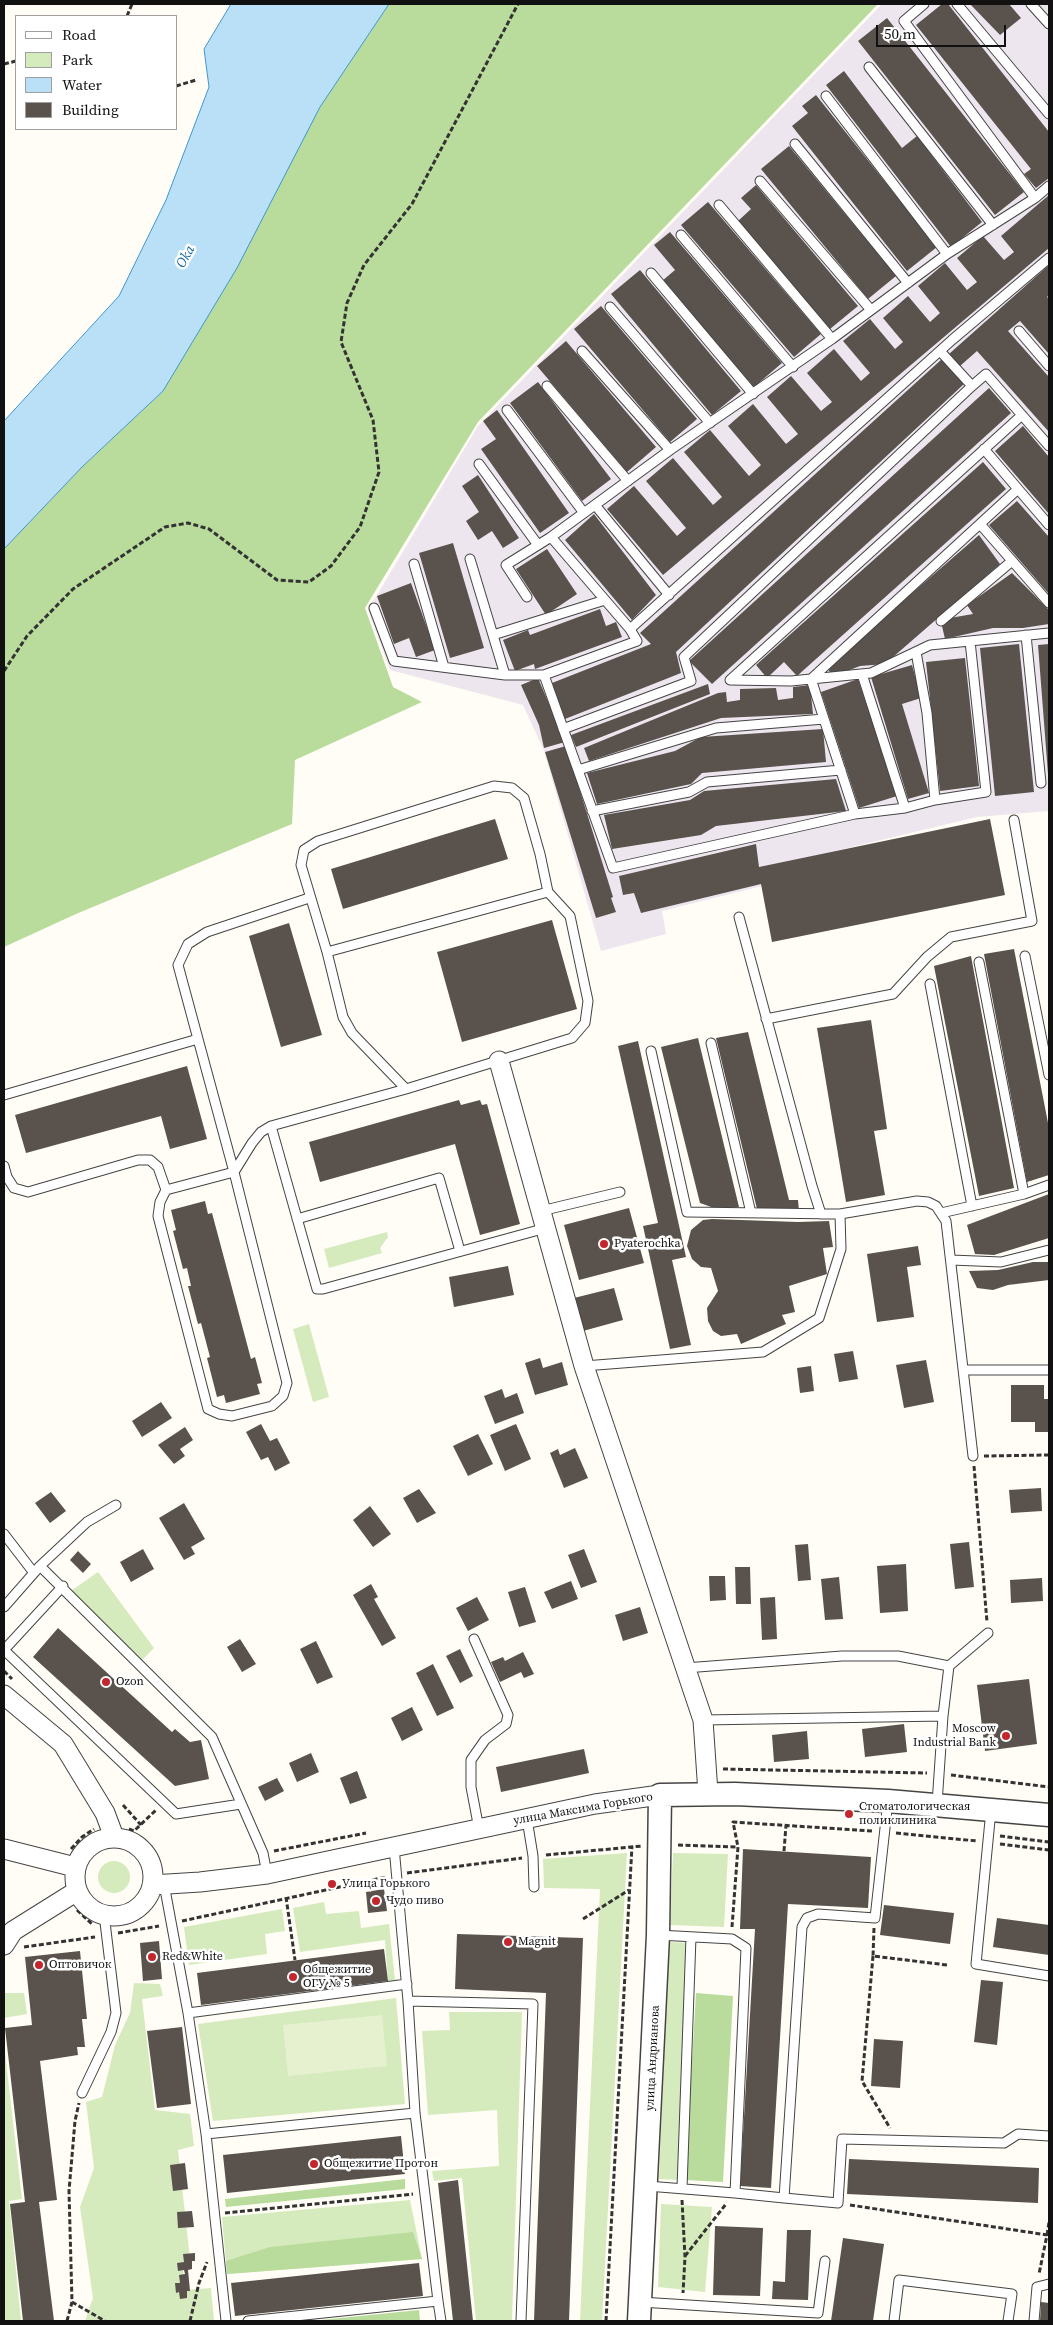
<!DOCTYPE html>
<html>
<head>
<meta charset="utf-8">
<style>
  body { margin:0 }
  #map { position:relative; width:1053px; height:2325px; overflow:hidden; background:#fffdf5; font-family:"Source Serif 4",serif }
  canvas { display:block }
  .frame { position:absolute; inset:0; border:5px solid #111; pointer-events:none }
  .legend { position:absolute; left:15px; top:15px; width:162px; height:115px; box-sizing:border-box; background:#fff; border:1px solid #a0a0a0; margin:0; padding:6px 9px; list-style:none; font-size:15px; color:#111 }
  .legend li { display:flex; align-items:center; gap:10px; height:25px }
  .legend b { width:25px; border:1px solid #a0a0a0 }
  .scale { position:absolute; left:876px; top:25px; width:130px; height:22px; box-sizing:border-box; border:2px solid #111; border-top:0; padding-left:6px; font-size:15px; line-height:18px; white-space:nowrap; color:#111; -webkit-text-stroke:4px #fff; paint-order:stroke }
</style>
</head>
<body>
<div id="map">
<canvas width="1053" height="2325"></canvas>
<div class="frame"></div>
<ul class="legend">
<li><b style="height:6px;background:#fff"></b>Road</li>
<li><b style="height:14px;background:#d5ebbd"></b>Park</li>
<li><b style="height:14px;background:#b9e0f7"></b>Water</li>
<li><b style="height:14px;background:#5a524d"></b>Building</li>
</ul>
<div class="scale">50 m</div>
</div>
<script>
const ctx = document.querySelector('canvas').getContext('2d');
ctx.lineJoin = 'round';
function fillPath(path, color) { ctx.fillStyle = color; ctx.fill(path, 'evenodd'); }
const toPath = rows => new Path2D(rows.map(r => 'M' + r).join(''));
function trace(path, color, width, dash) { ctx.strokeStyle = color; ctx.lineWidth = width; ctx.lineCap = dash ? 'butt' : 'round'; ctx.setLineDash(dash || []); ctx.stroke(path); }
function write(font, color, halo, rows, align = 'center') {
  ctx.font = font + ' "Source Serif 4",serif'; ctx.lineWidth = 5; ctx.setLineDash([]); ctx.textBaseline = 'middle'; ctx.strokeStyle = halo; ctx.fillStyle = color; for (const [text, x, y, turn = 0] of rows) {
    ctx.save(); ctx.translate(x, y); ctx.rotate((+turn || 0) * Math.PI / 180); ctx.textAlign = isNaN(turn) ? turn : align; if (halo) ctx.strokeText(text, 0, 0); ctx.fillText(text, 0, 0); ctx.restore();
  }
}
fillPath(toPath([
  [882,4,1049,4,1049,811,977,817,760,869,762,886,662,911,666,934,601,951,544,751,523,705,390,670,368,610,478,426]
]), '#eee6ef');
fillPath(toPath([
  [387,1232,388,1237,380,1248,382,1253,329,1268,324,1249],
  [309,1324,329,1397,313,1402,293,1329],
  [98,1572,154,1648,142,1660,71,1591],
  [627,1853,602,2321,580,2321,600,1889,544,1888,543,1859],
  [673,1853,728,1854,724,1927,670,1925],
  '98 1877a16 16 0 1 1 32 0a16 16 0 1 1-32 0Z',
  [324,1902,326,1914,359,1911,361,1928,389,1924,395,1980,388,1981,385,1940,300,1952,293,1908],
  [282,1909,285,1931,265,1934,267,1954,189,1965,184,1927],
  [669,1942,688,1943,678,2180,659,2179],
  [134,1983,160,1984,163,1996,142,1999,155,2110,190,2114,194,2146,178,2150,191,2268,183,2269,185,2290,211,2288,214,2321,85,2321,93,2298,80,2207,94,2168,86,2102,102,2097,115,2045,130,2013],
  [4,1993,24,1993,27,2014,4,2018],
  [396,1998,405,2104,213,2121,198,2024],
  [449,2012,522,2012,512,2321,476,2321,462,2178,434,2181,432,2171,499,2166,497,2110,428,2115,422,2031,450,2030],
  [4,2044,22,2199,9,2201,21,2321,4,2321],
  [410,2200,422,2259,227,2274,222,2217],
  [661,2204,712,2207,705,2292,658,2287]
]), '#d5ebbd');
fillPath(toPath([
  [389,4,878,4,478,422,365,608,393,687,422,702,295,760,292,824,76,914,4,947,4,549,82,467,163,391,320,107],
  [696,1993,733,1996,723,2182,685,2180],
  [405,2179,405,2189,226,2207,225,2199],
  [413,2232,422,2259,227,2274,226,2261,270,2247],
  [419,2310,420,2321,311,2321]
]), '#b9dc9c');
fillPath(toPath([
  [382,2015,387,2066,288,2076,283,2025]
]), '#e6f2cf');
const water = toPath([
  [231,4,389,4,320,107,237,268,163,391,82,467,4,549,4,421,119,296,166,200,209,87,204,49,231,4]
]);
fillPath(water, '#b9e0f7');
trace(water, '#3f96cf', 1);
fillPath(toPath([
  [942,4,948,4,1049,132,1049,178,1036,188,1024,174,1031,169,916,25],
  [970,4,1009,4,1021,18,1000,35],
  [887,18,1024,192,995,215,858,41],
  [844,71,902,148,917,136,982,222,951,247,826,85],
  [816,95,937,247,907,271,792,126,808,113,802,106],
  [789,146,896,276,868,299,761,169],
  [756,185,858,306,830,329,738,221,751,209,741,198],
  [1049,195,1049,248,663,575,607,509,634,486,677,536,686,528,646,481,673,458,713,505,722,497,684,452,710,430,749,476,761,465,728,426,753,404,786,444,798,434,767,397,791,376,821,411,832,402,807,373,834,349,861,381,870,373,843,341,870,319,895,349,903,342,883,318,908,296,930,322,940,313,918,286,945,263,967,290,977,282,957,258,983,236,1004,260,1014,252,1001,236],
  [708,202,821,334,794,357,681,225],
  [670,232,782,363,754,387,662,281,675,270,654,245],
  [1049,265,1049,295,1047,297,1049,299,1049,354,1020,321,1008,331,1049,377,1049,432,977,351,960,366,949,354],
  [640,270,741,391,712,415,611,294],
  [601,306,697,419,670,442,574,329],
  [566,341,656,447,627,472,537,366],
  [942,359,964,384,676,652,681,673,565,719,552,683,651,644,640,633],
  [538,382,611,479,582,501,510,403],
  [989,388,1011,413,712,684,689,661],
  [497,410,569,513,540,533,481,449,496,439,483,421],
  [1023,426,1049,457,1049,514,995,451],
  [983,462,1006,489,797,676,784,662,767,678,756,665],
  [478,475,519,538,503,548,492,531,478,540,466,521,479,512,462,486],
  [1017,501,1049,537,1049,594,989,525],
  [594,514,656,595,632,620,565,540],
  [979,535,1000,564,885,664,860,666,842,673,831,674,827,667],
  [453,543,484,648,450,658,419,553],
  [547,549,577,594,546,615,516,569],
  [1012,573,1049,610,1049,624,1023,628,993,628,945,639,942,626,950,618,973,614,967,605],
  [411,583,435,650,416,657,409,638,394,644,377,596],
  [600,609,606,626,616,622,622,637,535,669,534,664,515,671,503,640,528,630,530,635],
  [1019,644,1034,792,995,796,980,648],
  [1049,644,1049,774,1048,774,1038,645],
  [965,658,979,786,940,791,926,662],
  [912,665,921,698,902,704,929,793,908,799,871,677],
  [538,678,565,742,544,748,539,725,521,685],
  [858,679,897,796,859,808,821,692],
  [708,684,710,694,576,747,571,735],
  [810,685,813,714,721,718,589,761,584,748,718,693,726,692,727,702,740,700,740,689,776,688,778,700,793,698,793,687],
  [823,729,826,762,702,773,691,784,597,804,587,773,675,751,701,737],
  [566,746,613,897,611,898,616,912,596,918,545,752],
  [836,779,846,811,716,826,701,835,612,849,604,815,690,800,704,791],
  [495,819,508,859,343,909,331,869],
  [990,819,1005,895,772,942,761,884,641,913,634,893,623,895,619,876,756,844,759,867],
  [552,920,577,1009,462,1042,437,952],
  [289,923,322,1035,281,1047,249,936],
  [1014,949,1049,1128,1049,1175,1027,1182,984,954],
  [971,956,1014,1188,979,1196,934,966],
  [871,1020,887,1129,874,1131,885,1195,846,1202,817,1028],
  [748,1032,789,1200,798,1200,799,1211,757,1209,716,1038],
  [698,1038,739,1207,717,1209,700,1203,661,1047],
  [638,1041,686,1257,672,1260,691,1345,670,1349,643,1226,658,1223,618,1046],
  [187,1066,207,1139,170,1149,161,1116,26,1153,15,1115],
  [459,1100,461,1105,480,1100,482,1105,487,1104,520,1224,480,1235,455,1144,320,1182,309,1142],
  [1049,1194,1049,1238,994,1255,975,1254,967,1225],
  [205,1201,208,1214,212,1213,251,1359,255,1357,262,1383,257,1384,260,1394,226,1403,224,1395,217,1397,207,1358,210,1357,201,1323,198,1324,188,1286,191,1286,187,1268,183,1269,173,1231,176,1230,171,1210],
  [629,1208,644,1263,579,1280,564,1225],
  [712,1219,798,1222,829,1221,833,1247,823,1248,827,1274,789,1286,795,1312,782,1315,786,1324,741,1344,737,1334,721,1336,713,1331,708,1321,707,1308,718,1291,711,1268,701,1267,692,1259,687,1246,691,1230,703,1220],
  [918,1246,921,1265,907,1267,914,1317,877,1322,867,1254],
  [1033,1262,1049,1262,1049,1280,1008,1285,993,1290,977,1288,969,1271,998,1270],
  [508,1266,514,1295,454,1307,449,1277],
  [614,1288,623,1320,583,1331,574,1298],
  [853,1351,858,1379,839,1382,834,1354],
  [540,1358,543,1368,562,1362,568,1385,535,1395,525,1363],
  [926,1360,934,1402,904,1408,896,1365],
  [811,1366,814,1391,800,1393,797,1368],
  [1011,1385,1044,1385,1044,1399,1049,1399,1049,1432,1035,1432,1035,1422,1011,1422],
  [502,1389,505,1398,517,1393,524,1413,495,1424,484,1396],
  [161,1402,172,1418,142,1437,132,1421],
  [261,1424,270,1441,277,1438,290,1463,275,1471,268,1457,261,1460,246,1432],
  [516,1424,531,1459,505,1471,490,1435],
  [185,1427,193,1440,180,1449,185,1456,174,1464,158,1445],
  [478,1434,493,1464,468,1476,453,1446],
  [575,1448,588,1478,564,1488,550,1453,558,1449,560,1455],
  [1041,1488,1042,1511,1011,1513,1009,1490],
  [419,1489,436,1513,417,1523,403,1498],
  [51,1492,66,1511,50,1523,35,1503],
  [184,1503,205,1539,191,1547,195,1554,184,1560,159,1518],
  [370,1506,391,1534,373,1547,353,1520],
  [969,1542,974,1587,955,1589,950,1544],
  [808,1544,811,1580,798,1581,795,1545],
  [143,1549,154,1569,131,1582,120,1562],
  [584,1549,597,1582,581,1588,568,1555],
  [78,1551,91,1564,83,1573,70,1560],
  [906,1564,908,1611,880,1613,877,1566],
  [735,1567,750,1567,751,1604,736,1604],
  [709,1576,725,1576,726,1600,710,1601],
  [839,1577,843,1619,825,1620,821,1579],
  [1042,1578,1043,1601,1011,1603,1010,1580],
  [571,1581,578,1599,552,1609,544,1592],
  [371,1584,378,1597,374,1599,396,1638,382,1646,353,1595],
  [525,1587,536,1622,519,1627,508,1592],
  [477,1597,489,1620,468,1631,456,1608],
  [775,1597,777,1639,762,1640,760,1598],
  [640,1607,648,1633,623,1641,615,1615],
  [58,1628,172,1732,175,1729,190,1742,201,1740,209,1779,175,1786,33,1657],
  [240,1639,256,1664,242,1672,227,1647],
  [316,1641,333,1677,317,1684,300,1649],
  [460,1649,473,1676,460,1683,446,1656],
  [523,1652,534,1674,524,1678,521,1672,500,1682,491,1662,503,1657,505,1661],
  [433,1664,454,1708,437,1716,416,1673],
  [1029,1679,1037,1744,985,1751,977,1685],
  [412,1707,423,1730,402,1741,391,1718],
  [904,1724,907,1752,865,1757,862,1729],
  [807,1731,809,1759,774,1762,772,1735],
  [584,1749,589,1773,501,1792,496,1767],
  [311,1753,319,1772,297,1782,289,1763],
  [357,1771,367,1798,350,1804,340,1778],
  [277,1778,284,1791,265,1801,258,1787],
  [743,1849,871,1857,868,1908,788,1904,771,2188,740,2186,755,1929,740,1929],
  [384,1889,387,1911,368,1913,366,1892],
  [884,1905,954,1913,950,1944,880,1935],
  [997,1918,1049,1925,1049,1955,993,1947],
  [457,1934,583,1938,569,2321,534,2321,546,1993,455,1989],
  [159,1941,162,1979,143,1981,140,1943],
  [384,1949,388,1981,201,2005,197,1973],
  [80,1951,87,2019,82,2019,85,2047,77,2047,78,2055,40,2061,57,2200,39,2202,54,2321,23,2321,10,2204,25,2202,5,2028,32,2025,25,1957],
  [981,1980,1003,1982,997,2045,974,2042],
  [182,2027,191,2104,157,2108,147,2031],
  [874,2039,903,2041,900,2088,871,2086],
  [401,2136,405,2174,227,2193,223,2155],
  [849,2159,1039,2168,1038,2203,847,2194],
  [185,2163,188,2189,173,2191,170,2165],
  [458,2180,473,2321,453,2321,438,2183],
  [192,2211,194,2227,178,2228,177,2212],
  [715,2226,763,2228,760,2296,713,2295],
  [787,2230,811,2230,808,2300,772,2299,773,2281,785,2282],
  [843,2238,884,2244,873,2321,831,2321],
  [195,2253,195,2261,192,2261,192,2269,188,2270,190,2291,187,2291,187,2298,180,2299,179,2292,176,2293,175,2283,180,2283,179,2275,185,2274,184,2270,178,2271,177,2263,184,2262,183,2254],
  [419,2263,423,2296,235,2316,231,2283],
  [1041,2302,1049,2303,1049,2321,1040,2321]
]), '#5a524d');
const service = toPath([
  [924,4,904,21,1035,198,1049,186],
  [957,4,1049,114],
  [1031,4,1049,24],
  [869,67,993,225],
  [826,96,947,254],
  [795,144,908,283],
  [760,181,871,310],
  [719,205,832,339],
  [681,235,793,367],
  [1049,258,952,340,630,629,637,641,544,675,613,868,855,814,811,679,1018,489,1049,525],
  [651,273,753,394],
  [610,307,710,423],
  [1019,331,1049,366],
  [582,351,670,450],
  [940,351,972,386,986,374,1049,446],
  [547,386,628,481],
  [507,410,584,513],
  [1022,415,730,680,791,681,871,673,930,645,1049,633],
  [984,449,1018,489],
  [479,464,538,545],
  [595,505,669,595],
  [980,524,1049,603],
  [470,559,505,675],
  [414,564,444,667],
  [527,597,506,565,551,537],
  [374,608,394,661,505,675,544,675],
  [941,621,1012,561],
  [630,629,551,537,670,450,832,339,947,254,1035,198],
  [493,635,605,600],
  [1026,635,1041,783],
  [916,652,927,713,935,800],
  [862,674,905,808],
  [563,729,691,681,684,657,972,386],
  [578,770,716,728,824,719],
  [494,786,512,788,524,798,540,854,548,892,327,952,301,865,304,850,318,841,494,786],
  [592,811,689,792,707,782,841,770],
  [855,814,905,808,935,800,986,792,970,641],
  [739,917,812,1186,821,1214],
  [327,952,343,1017,352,1033,406,1089],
  [1025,956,1049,1075],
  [979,962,1024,1194],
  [930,984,972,1206],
  [766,1019,893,994,927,957,951,937,1032,921,1014,820],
  [198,1039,178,965,188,944,207,932,309,898],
  [711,1043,751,1213],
  [4,1095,198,1039,234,1172,166,1190,160,1202,158,1216,208,1409,219,1414,232,1416,272,1406,283,1396,287,1383,234,1172,252,1143,261,1132,271,1126,406,1089,572,1038,585,1023,588,1001,570,916,548,892],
  [271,1126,317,1289,323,1289,546,1228],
  [4,1166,7,1177,14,1188,28,1192,138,1160,150,1160,158,1167,166,1190],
  [541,1211,620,1192],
  [941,1213,1024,1194,1049,1185],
  [840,1214,917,1201,928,1202,936,1206,946,1221,973,1456],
  [297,1219,439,1178,460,1251],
  [951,1260,1001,1262,1049,1250],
  [584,1366,763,1352,819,1318,841,1249,840,1214,687,1212,651,1051],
  [965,1370,1049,1370],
  [4,1534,34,1573],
  [40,1566,212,1737,263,1853,267,1874],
  [63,1586,4,1650,176,1814,241,1804],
  [4,1607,40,1566,87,1522,116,1505],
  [474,1639,508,1715,506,1724,485,1740,471,1760,471,1787,479,1829],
  [685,1668,842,1656,898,1656,949,1666],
  [703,1720,943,1716],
  [937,1804,943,1716,949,1666,988,1633],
  [991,1810,976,1964,1049,1976],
  [527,1819,533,1856,534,1887],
  [164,1884,188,2013,206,2134,226,2321],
  [408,2001,533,2004,521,2321],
  [188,2013,407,1984],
  [82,2093,111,2032,116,2013,104,1914],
  [206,2134,415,2113],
  [647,2186,735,2193,746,1948,732,1939,658,1935],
  [682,2188,691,1937],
  [735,2193,784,2198,802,1927,807,1918,818,1914,875,1918,888,1801],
  [784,2198,838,2203,842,2139,1004,2143,1018,2134,1049,2136],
  [438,2301,441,2321],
  [640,2302,818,2313,825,2261],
  [248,2321,438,2301,415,2113,408,2001,394,1847],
  [894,2321,899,2280,1012,2294,1008,2321],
  [1034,2321,1037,2287,1049,2284]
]);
const minor = toPath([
  [499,1061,584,1366,703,1720,708,1793],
  [4,1695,63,1744,105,1813,114,1837],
  '75 1877a39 39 0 1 1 78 0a39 39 0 1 1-78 0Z',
  [4,1849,75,1867],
  [152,1885,200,1882,267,1874,595,1804,660,1795],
  [4,1945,13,1931,77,1891]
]);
const tertiary = toPath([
  [639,2321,658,1935,660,1795,735,1794,888,1801,1049,1815]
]);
trace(service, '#444', 11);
trace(minor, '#444', 21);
trace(tertiary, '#444', 25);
trace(toPath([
  [127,16,132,4],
  [4,64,16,61],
  [176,86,196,80],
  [4,671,27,636,73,589,165,527,188,523,209,529,277,580,309,582,331,566,360,527,379,472,373,420,341,342,347,303,364,265,412,204,518,4],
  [984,1456,1049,1455],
  [974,1466,987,1622],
  [4,1671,12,1679],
  [723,1769,927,1773],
  [951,1775,1049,1787],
  [123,1805,141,1825],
  [129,1829,134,1831,156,1810],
  [896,1833,977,1841],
  [1000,1836,1049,1842],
  [1000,1844,1049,1850],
  [678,1845,738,1847],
  [71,1849,82,1837,94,1829],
  [274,1851,366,1833],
  [784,1851,786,1825],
  [546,1855,642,1846],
  [407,1873,522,1858],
  [286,1897,295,1960],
  [77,1910,93,1925],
  [583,1919,629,1890],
  [182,1921,386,1877],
  [732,1927,738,1847,733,1822,872,1831],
  [874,1928,873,1956,947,1965],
  [118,1933,159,1926],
  [24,1947,95,1937],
  [873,1956,862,2081,890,2128],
  [682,2200,685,2257,683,2293],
  [850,2205,1047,2235,1039,2274],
  [225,2213,413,2194],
  [1047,2235,1049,2222],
  [685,2256,726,2204],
  [72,2302,105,2321],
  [67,2321,72,2302,69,2191,75,2121,79,2103],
  [190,2321,199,2283,207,2262],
  [606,2321,632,1846]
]), '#333', 3, [5, 2.5]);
trace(service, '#fff', 9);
trace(minor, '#fff', 19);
trace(tertiary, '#fff', 22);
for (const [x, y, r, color] of [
  [604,1244,5,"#c4262e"],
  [106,1682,5,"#c4262e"],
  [1006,1736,5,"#c4262e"],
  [849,1814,5,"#c4262e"],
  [332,1884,5,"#c4262e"],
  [376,1901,5,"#c4262e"],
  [508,1942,5,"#c4262e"],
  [152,1957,5,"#c4262e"],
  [39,1965,5,"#c4262e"],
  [293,1977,5,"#c4262e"],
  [314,2164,5,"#c4262e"]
]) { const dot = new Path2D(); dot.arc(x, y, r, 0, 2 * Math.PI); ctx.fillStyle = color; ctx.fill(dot); trace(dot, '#fff', 2); }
write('12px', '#111', '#fff', [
  ["Pyaterochka",614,1244],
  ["Ozon",116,1682],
  ["Moscow",996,1729,"right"],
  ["Industrial Bank",996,1743,"right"],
  ["Стоматологическая",859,1807],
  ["поликлиника",859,1821],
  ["Улица Горького",342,1884],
  ["Чудо пиво",386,1901],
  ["Magnit",518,1942],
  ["Red&White",162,1957],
  ["Оптовичок",49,1965],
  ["Общежитие",303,1970],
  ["ОГУ № 5",303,1984],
  ["Общежитие Протон",324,2164]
], 'left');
write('12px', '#111', '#fff', [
  ["улица Максима Горького",583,1809,-10],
  ["улица Андрианова",653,2058,-87]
]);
write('italic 14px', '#1768a6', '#fff', [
  ["Oka",186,257,-61]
]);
</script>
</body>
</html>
